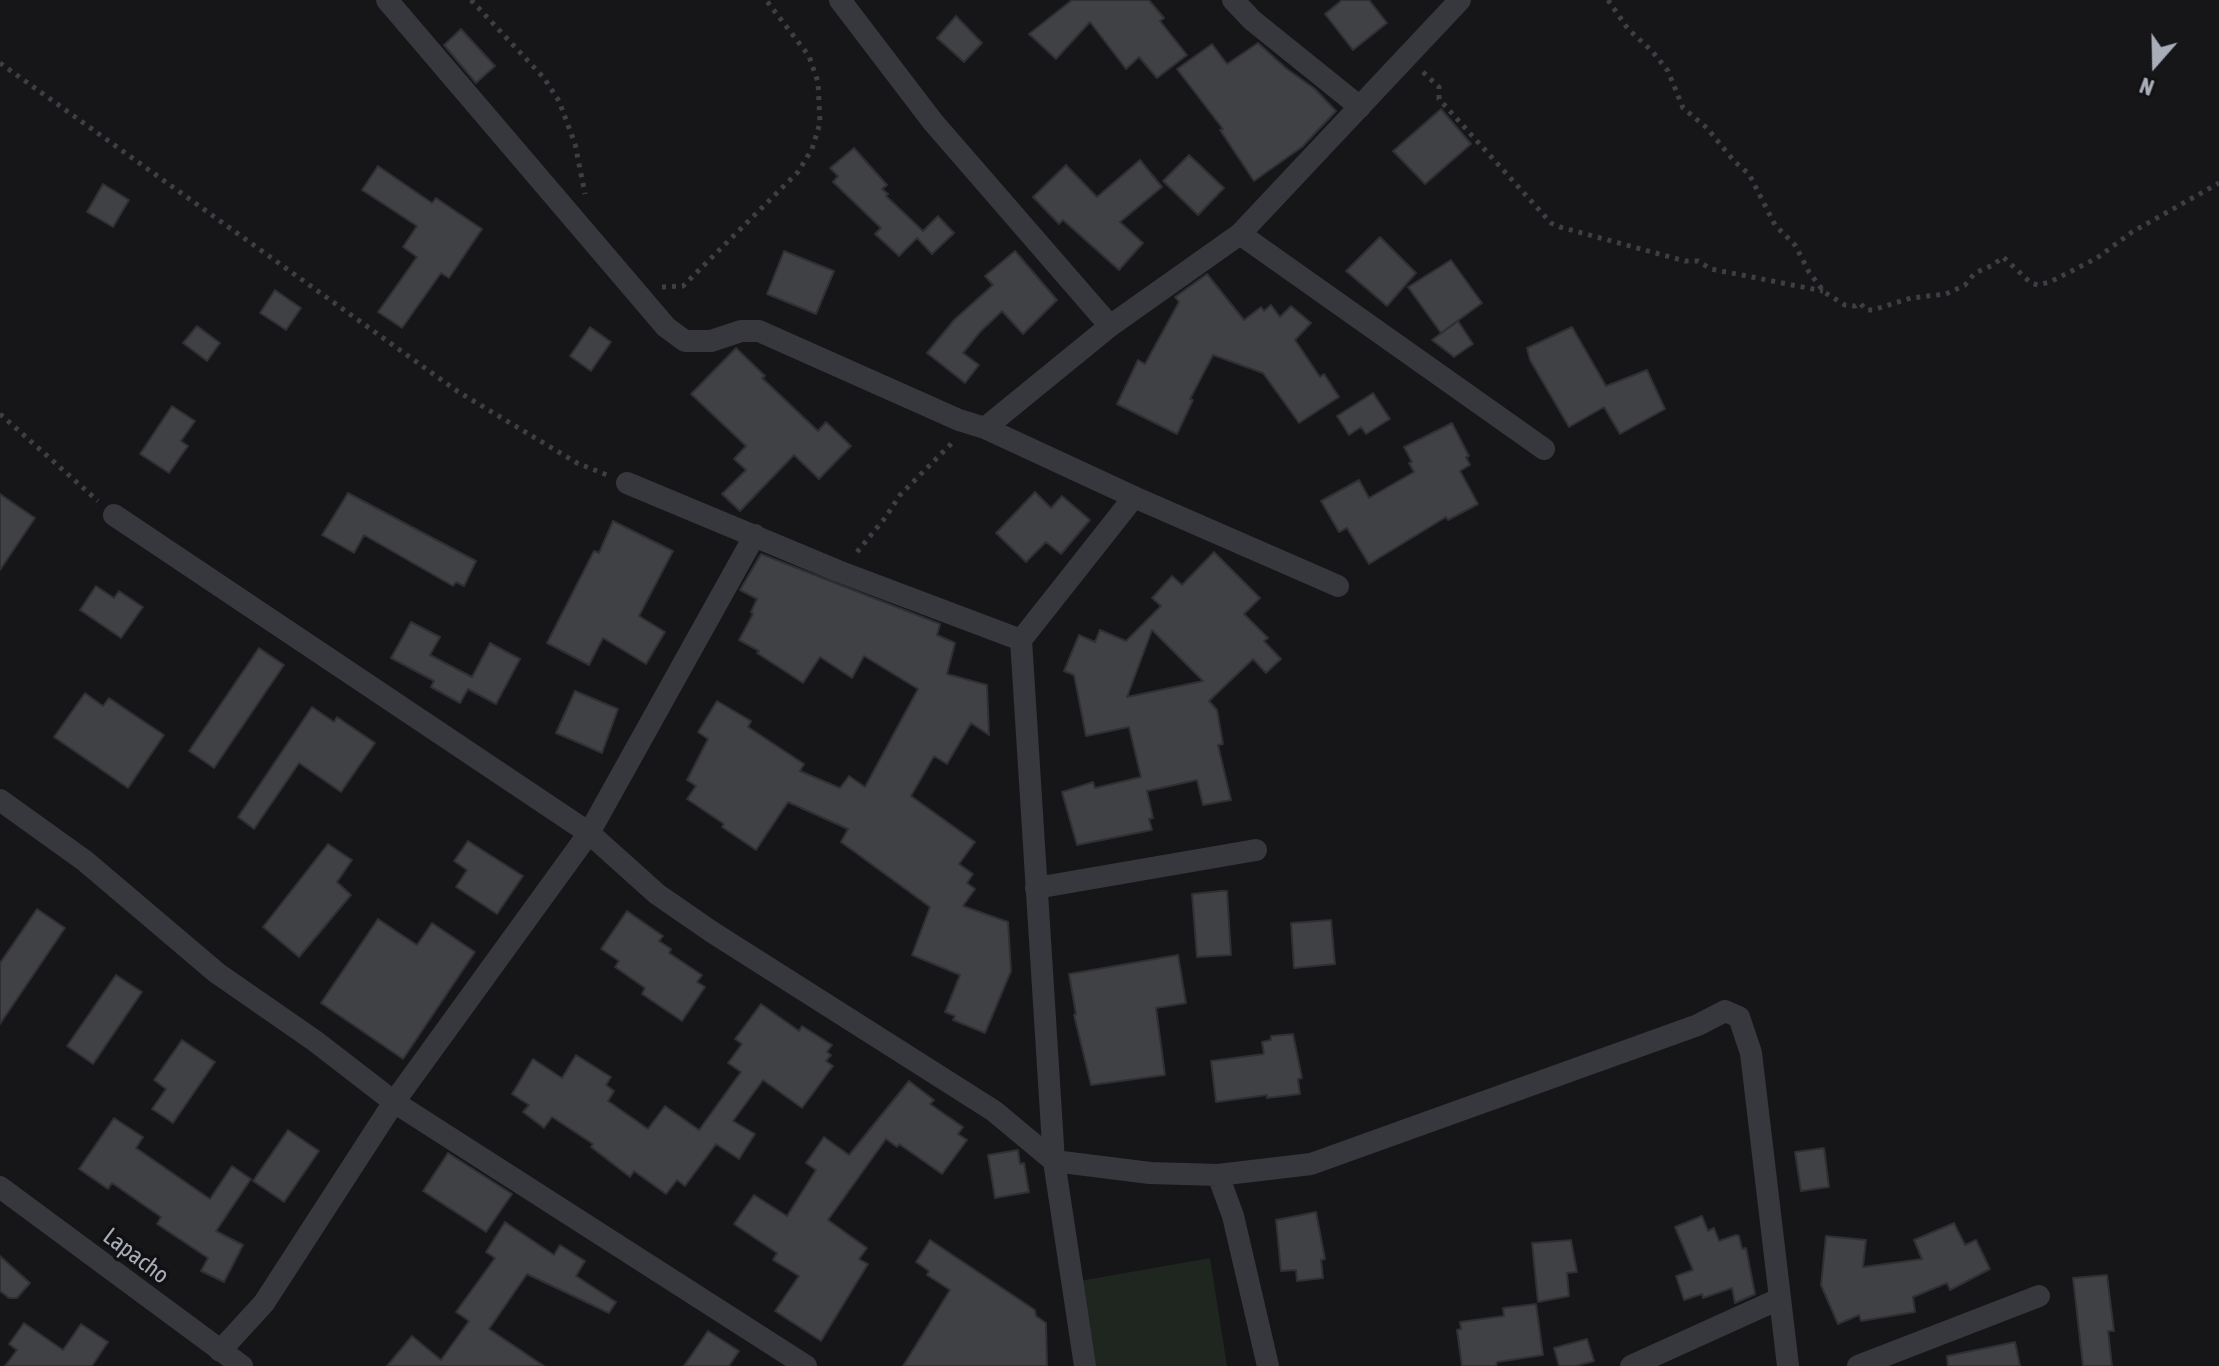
<!DOCTYPE html>
<html>
<head>
<meta charset="utf-8">
<style>
  body { margin:0 }
  #map { position:relative; width:2219px; height:1366px; overflow:hidden; background:#161618; font-family:"Asap Condensed",sans-serif }
  canvas { display:block }
  .north { position:absolute; left:2115px; top:24px; width:80px; height:80px; -webkit-text-stroke:6px #111113; paint-order:stroke; rotate:200deg; font-size:22px; font-weight:700; line-height:32px; text-align:center; color:#a8adb8 }
  .north::after { content:''; display:block; margin:auto; width:28px; height:36px; background:#a8adb8; clip-path:polygon(50% 0,100% 100%,50% 72%,0 100%) }
</style>
</head>
<body>
<div id="map">
<canvas width="2219" height="1366"></canvas>
<div class="north">N</div>
</div>
<script>
const ctx = document.querySelector('canvas').getContext('2d');
ctx.lineJoin = 'round';
function fillPath(path, color) { ctx.fillStyle = color; ctx.fill(path, 'evenodd'); }
const toPath = rows => new Path2D(rows.map(r => 'M' + r).join(''));
function trace(path, color, width, dash) { ctx.strokeStyle = color; ctx.lineWidth = width; ctx.lineCap = dash ? 'butt' : 'round'; ctx.setLineDash(dash || []); ctx.stroke(path); }
function write(font, color, halo, rows, align = 'center') {
  ctx.font = font + ' "Asap Condensed",sans-serif'; ctx.lineWidth = 7; ctx.setLineDash([]); ctx.textBaseline = 'middle'; ctx.strokeStyle = halo; ctx.fillStyle = color; for (const [text, x, y, turn = 0] of rows) {
    ctx.save(); ctx.translate(x, y); ctx.rotate((+turn || 0) * Math.PI / 180); ctx.textAlign = isNaN(turn) ? turn : align; if (halo) ctx.strokeText(text, 0, 0); ctx.fillText(text, 0, 0); ctx.restore();
  }
}
fillPath(toPath([
  [1210,1258,1227,1366,1095,1366,1080,1281]
]), '#1e261f');
const building = toPath([
  [1072,0,1149,0,1164,18,1160,21,1187,55,1157,78,1139,57,1126,69,1090,22,1056,59,1029,34,1072,0],
  [1342,0,1369,0,1387,23,1353,50,1325,14,1342,0],
  [956,16,982,43,964,62,937,38,956,16],
  [461,29,495,66,476,83,444,45,461,29],
  [1258,43,1287,69,1315,89,1336,111,1302,147,1254,181,1220,130,1223,129,1177,69,1212,44,1227,64,1258,43],
  [1441,109,1471,144,1425,184,1393,151,1441,109],
  [854,148,887,185,882,189,888,194,886,196,923,231,938,216,954,233,932,254,917,238,899,256,875,234,881,228,833,182,838,176,830,168,854,148],
  [1189,155,1224,188,1198,215,1163,181,1189,155],
  [1140,160,1162,187,1120,222,1143,243,1119,270,1063,220,1059,224,1033,197,1066,165,1097,197,1140,160],
  [378,166,432,203,436,198,482,229,449,278,441,273,402,328,378,312,417,257,403,247,417,226,362,190,378,166],
  [103,184,129,200,113,227,87,212,103,184],
  [1380,237,1416,273,1387,306,1346,271,1380,237],
  [784,251,834,271,816,314,767,294,784,251],
  [1015,251,1057,300,1023,334,1002,311,980,332,963,353,979,365,965,383,927,353,954,320,993,285,985,276,1015,251],
  [1451,260,1482,303,1441,333,1408,287,1451,260],
  [1207,274,1244,320,1261,307,1264,311,1271,305,1280,317,1291,306,1311,323,1295,340,1320,377,1324,374,1339,397,1299,423,1263,373,1213,355,1190,399,1193,400,1177,434,1117,404,1138,360,1145,364,1179,302,1175,297,1207,274],
  [275,290,301,308,286,330,260,313,275,290],
  [1458,321,1473,344,1454,357,1432,340,1458,321],
  [197,326,220,343,207,361,183,343,197,326],
  [590,327,611,342,591,371,570,356,590,327],
  [1572,327,1606,386,1647,370,1665,409,1620,434,1604,407,1569,427,1530,360,1527,348,1572,327],
  [736,348,765,376,762,378,818,431,826,422,851,446,819,479,794,455,740,511,722,494,746,470,734,459,746,446,691,394,736,348],
  [1373,393,1390,419,1366,434,1361,427,1349,435,1337,416,1373,393],
  [172,406,195,421,181,441,188,446,169,473,140,454,172,406],
  [1452,423,1469,456,1466,457,1470,465,1460,471,1478,504,1448,520,1446,517,1369,564,1347,528,1339,532,1321,501,1359,480,1369,498,1414,472,1409,463,1412,462,1404,447,1452,423],
  [1035,492,1051,508,1062,496,1090,520,1061,554,1046,542,1026,562,996,533,1035,492],
  [348,493,476,561,464,586,456,582,453,586,364,535,354,553,322,535,348,493],
  [0,494,35,518,0,570,0,494],
  [613,521,673,551,639,616,665,632,646,664,603,638,589,665,547,643,594,551,599,553,613,521],
  [1214,552,1260,598,1244,614,1268,638,1264,641,1281,659,1266,673,1253,659,1209,701,1217,710,1223,744,1218,745,1231,800,1203,805,1197,780,1147,791,1153,818,1149,819,1152,830,1077,845,1062,792,1093,782,1095,788,1141,777,1129,727,1086,736,1074,675,1064,671,1079,635,1095,642,1100,630,1126,641,1161,606,1152,598,1172,576,1182,585,1214,552],
  [1152,630,1203,681,1127,697,1152,630],
  [761,554,940,624,937,635,955,643,947,674,987,685,989,735,971,723,947,764,934,756,911,796,975,842,959,864,973,874,967,883,975,889,963,906,1008,922,1011,971,985,1033,953,1020,955,1016,945,1012,960,975,912,955,930,907,841,842,848,829,788,802,756,850,722,827,724,824,687,799,696,786,687,780,708,739,698,732,717,701,751,721,748,727,804,764,800,771,840,788,849,776,865,787,918,689,864,656,852,678,820,657,803,683,757,653,759,651,739,640,753,614,751,612,757,599,740,590,761,554],
  [96,586,114,598,119,591,143,607,121,638,80,610,96,586],
  [411,622,440,637,430,655,472,677,490,643,520,659,496,704,468,689,460,703,431,687,434,681,391,658,411,622],
  [259,648,284,665,214,768,189,751,259,648],
  [575,691,618,709,602,753,556,733,575,691],
  [85,693,103,706,109,698,164,735,128,788,54,737,85,693],
  [312,707,334,722,337,717,375,743,341,792,299,763,254,829,238,817,312,707],
  [468,841,523,876,497,914,456,887,467,870,454,861,468,841],
  [328,844,352,860,337,882,351,895,299,957,263,927,328,844],
  [1221,891,1227,891,1231,955,1197,957,1192,894,1221,891],
  [37,909,65,928,0,1024,0,963,37,909],
  [627,911,663,936,659,941,671,949,669,953,702,975,697,982,705,987,682,1021,642,994,645,988,615,967,619,961,601,949,627,911],
  [378,919,417,945,432,923,475,952,403,1059,321,1003,378,919],
  [1331,920,1335,964,1294,968,1291,923,1331,920],
  [1178,955,1186,1003,1156,1008,1165,1075,1091,1085,1074,1015,1076,1014,1069,974,1178,955],
  [116,975,142,992,93,1064,67,1046,116,975],
  [761,1004,799,1031,802,1026,832,1045,827,1052,831,1055,826,1061,833,1066,802,1108,763,1080,733,1121,755,1134,739,1159,716,1144,685,1186,677,1180,666,1194,634,1171,630,1177,591,1147,593,1144,552,1117,544,1128,523,1112,529,1105,512,1094,533,1059,562,1078,576,1055,611,1077,606,1085,614,1091,608,1101,648,1129,665,1106,699,1130,741,1072,728,1063,742,1044,735,1039,761,1004],
  [1293,1034,1302,1078,1298,1079,1300,1094,1267,1098,1267,1095,1216,1102,1211,1061,1264,1054,1262,1042,1271,1040,1271,1036,1293,1034],
  [182,1040,215,1062,173,1123,152,1109,166,1089,154,1080,182,1040],
  [909,1081,934,1100,930,1104,963,1127,958,1134,967,1140,942,1174,899,1144,897,1147,886,1139,828,1220,867,1248,859,1259,868,1264,821,1341,775,1311,799,1276,773,1260,777,1253,734,1224,754,1195,787,1216,816,1170,806,1163,824,1137,849,1155,909,1081],
  [114,1118,143,1137,136,1148,210,1199,232,1166,251,1179,216,1231,243,1245,224,1282,201,1271,208,1258,157,1224,161,1217,112,1183,108,1189,79,1169,114,1118],
  [288,1130,319,1151,284,1202,253,1181,288,1130],
  [1824,1148,1829,1187,1801,1191,1795,1152,1824,1148],
  [1018,1150,1020,1164,1024,1163,1029,1192,995,1198,988,1155,1018,1150],
  [448,1153,512,1194,486,1232,423,1191,448,1153],
  [1316,1212,1325,1259,1321,1260,1323,1278,1297,1281,1296,1270,1281,1271,1276,1220,1316,1212],
  [1702,1216,1708,1231,1714,1228,1719,1241,1736,1235,1739,1236,1742,1249,1746,1248,1755,1294,1735,1303,1732,1288,1703,1298,1702,1294,1684,1300,1676,1276,1693,1270,1675,1227,1702,1216],
  [505,1222,554,1255,560,1245,585,1261,576,1276,616,1302,609,1313,527,1274,489,1329,544,1366,387,1366,412,1336,441,1360,469,1321,456,1312,495,1258,486,1252,505,1222],
  [1954,1223,1965,1245,1976,1240,1990,1269,1950,1290,1947,1283,1913,1297,1915,1312,1861,1321,1859,1315,1838,1324,1821,1285,1826,1236,1866,1240,1863,1267,1922,1259,1914,1240,1954,1223],
  [930,1240,1035,1310,1036,1316,1046,1323,1047,1366,903,1366,950,1290,927,1275,929,1271,916,1262,930,1240],
  [1571,1240,1577,1272,1567,1273,1569,1296,1538,1302,1532,1243,1571,1240],
  [0,1256,30,1283,17,1298,9,1298,0,1291,0,1256],
  [2107,1275,2114,1331,2108,1331,2112,1366,2083,1366,2073,1278,2107,1275],
  [1536,1304,1543,1355,1497,1362,1496,1366,1462,1366,1457,1330,1461,1329,1460,1322,1504,1316,1503,1308,1536,1304],
  [24,1323,63,1350,81,1324,108,1342,92,1366,5,1366,17,1350,9,1344,24,1323],
  [708,1331,739,1351,729,1366,684,1366,708,1331],
  [1587,1339,1594,1361,1576,1366,1559,1366,1554,1348,1587,1339],
  [2015,1342,2020,1366,1948,1366,1947,1356,2015,1342]
]);
fillPath(building, '#404145');
trace(building, '#303034', 2);
trace(toPath([
  [471,0,544,78,559,101,575,144,585,194],
  [1608,0,1628,29,1652,51,1668,71,1683,108,1707,128,1734,161,1749,174,1775,225,1795,245,1809,272,1824,292,1845,305,1855,306,1860,303,1866,310,1873,310,1911,298,1946,294,1965,285,1975,273,1993,265,2003,257,2031,283,2038,285,2050,282,2097,258,2132,232,2219,183],
  [0,63,457,391,577,463,607,475],
  [1423,72,1439,87,1439,99,1551,223,1560,227,1685,261,1698,261,1711,269,1823,291],
  [662,287,683,286,798,172,812,149,820,123,818,82,809,56,766,0],
  [0,414,98,501],
  [857,552,885,518,900,495,952,443]
]), '#3d3f44', 5, [4, 6]);
trace(toPath([
  [387,0,666,327,685,341,711,341,741,331,759,331,959,420,985,428,1134,497,1338,586],
  [840,0,933,122,1110,326],
  [1233,0,1252,20,1360,107],
  [1240,234,1544,449],
  [985,428,1110,326,1240,234,1460,0],
  [627,483,838,571,1021,640],
  [114,515,589,833,657,894,712,932,994,1111,1054,1161,1150,1173,1218,1175,1311,1164,1698,1025,1725,1011,1739,1017,1751,1053,1788,1366],
  [0,800,85,861,217,973,315,1041,394,1102,806,1366],
  [1036,888,1256,850],
  [1218,1175,1233,1216,1268,1366],
  [0,1187,242,1366],
  [220,1351,264,1303,394,1102,589,833,755,535],
  [1085,1366,1054,1161,1021,640,1134,497],
  [1631,1366,1779,1299],
  [1858,1366,2039,1296]
]), '#37383d', 22);
write('24px', '#a8adb8', '#111113', [
  ["Lapacho",136,1256,37]
]);
</script>
</body>
</html>
